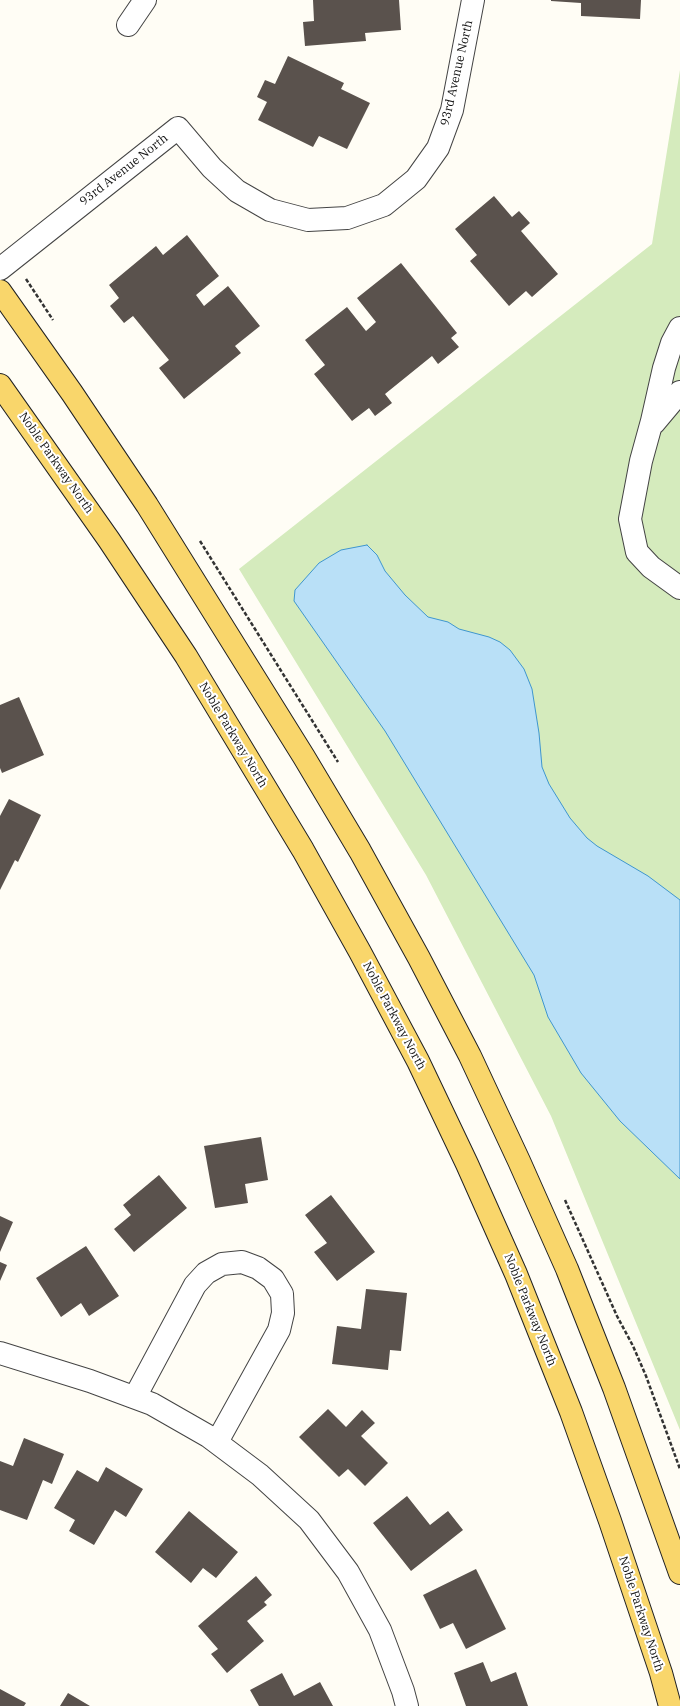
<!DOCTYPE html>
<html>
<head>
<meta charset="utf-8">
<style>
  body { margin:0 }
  canvas { display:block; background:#fffdf5 }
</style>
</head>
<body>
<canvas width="680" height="1706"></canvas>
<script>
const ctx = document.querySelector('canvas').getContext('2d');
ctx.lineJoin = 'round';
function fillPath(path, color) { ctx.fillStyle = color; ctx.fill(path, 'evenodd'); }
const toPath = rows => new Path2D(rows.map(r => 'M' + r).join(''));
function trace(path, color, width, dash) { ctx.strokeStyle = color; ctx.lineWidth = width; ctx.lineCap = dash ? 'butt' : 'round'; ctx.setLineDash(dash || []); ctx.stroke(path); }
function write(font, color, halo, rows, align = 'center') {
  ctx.font = font + ' "IBM Plex Serif",serif'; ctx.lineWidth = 4; ctx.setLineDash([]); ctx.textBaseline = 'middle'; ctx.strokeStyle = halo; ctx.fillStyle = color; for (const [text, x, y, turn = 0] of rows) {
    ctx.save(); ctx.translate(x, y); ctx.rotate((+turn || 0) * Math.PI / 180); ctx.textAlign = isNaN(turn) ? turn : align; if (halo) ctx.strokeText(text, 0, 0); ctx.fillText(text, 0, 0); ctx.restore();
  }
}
fillPath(toPath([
  [680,70,680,1430,551,1116,426,875,239,569,652,244]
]), '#d5ebbd');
const water = toPath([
  [367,545,377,555,385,571,405,595,428,617,448,622,459,629,489,637,500,642,510,650,524,669,532,689,539,733,542,767,549,784,570,818,587,838,597,846,648,876,680,900,680,1179,620,1121,581,1073,548,1017,534,975,385,731,294,601,295,590,319,563,341,550,367,545]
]);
fillPath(water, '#b9e0f7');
trace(water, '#3f96cf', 1);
fillPath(toPath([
  [313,0,399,0,401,30,365,33,366,41,305,46,303,22,314,21],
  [551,0,641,0,640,19,581,16,581,3,551,1],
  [288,56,344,83,341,89,370,103,347,149,319,136,313,147,258,120,267,102,257,97,265,80,275,84],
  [494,196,512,217,519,211,530,223,521,231,558,274,532,297,526,291,509,306,470,261,477,255,455,229],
  [187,235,219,276,196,295,204,306,228,286,260,326,235,346,241,353,184,399,159,368,169,360,133,316,124,323,110,306,119,298,109,285,156,246,163,255],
  [401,263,457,333,451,338,459,347,438,364,432,356,385,394,392,403,375,416,369,408,352,421,314,374,325,365,305,340,347,307,366,331,376,322,357,298],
  [19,697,44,755,2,773,0,768,0,705],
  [9,799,41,815,18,862,15,860,0,890,0,816],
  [261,1137,268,1180,245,1184,248,1203,215,1208,204,1146],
  [159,1175,187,1208,134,1252,114,1229,131,1215,123,1205],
  [331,1195,375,1252,337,1281,314,1252,327,1243,305,1215],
  [0,1216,13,1222,0,1252],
  [86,1246,119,1296,89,1316,81,1303,61,1317,36,1278],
  [0,1262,7,1265,0,1281],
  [366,1289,407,1293,401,1351,390,1350,388,1370,332,1364,337,1326,361,1329],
  [328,1409,346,1427,362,1410,375,1423,361,1436,388,1463,365,1486,348,1469,339,1477,299,1437],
  [24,1438,64,1454,52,1484,43,1480,27,1520,0,1510,0,1461,13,1466],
  [106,1467,143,1489,126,1517,115,1510,94,1545,69,1531,75,1520,54,1508,77,1470,98,1482],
  [407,1496,430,1525,448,1511,463,1530,411,1571,373,1523],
  [189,1511,238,1552,216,1578,203,1568,191,1583,155,1552],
  [476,1569,506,1629,466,1649,453,1623,440,1629,423,1595],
  [256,1576,272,1595,264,1602,267,1605,247,1621,264,1641,227,1673,211,1654,218,1649,198,1626],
  [483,1662,491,1682,516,1672,528,1706,466,1706,454,1673],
  [282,1673,294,1696,320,1682,333,1706,259,1706,250,1690],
  [0,1689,26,1703,24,1706,0,1706],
  [68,1693,90,1706,60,1706]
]), '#5a524d');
const minor = toPath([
  [128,25,145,0],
  [0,269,178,128,212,168,237,191,270,210,308,220,347,218,384,205,416,179,438,148,452,110,473,0],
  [680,328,672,343,664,368,652,421,641,461,630,519,637,552,651,567,680,588],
  [654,423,680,392],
  [0,1353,90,1381,152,1404,208,1436,260,1475,309,1520,348,1572,380,1630,403,1691,407,1706],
  [135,1397,195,1285,206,1273,222,1264,242,1262,258,1268,273,1279,282,1294,283,1313,279,1330,217,1442]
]);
const major = toPath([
  [0,291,72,393,147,505,304,757,360,851,419,958,470,1056,519,1161,567,1269,614,1388,680,1573],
  [0,385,109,540,186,656,303,850,360,952,418,1061,467,1164,516,1274,571,1412,610,1521,661,1673,670,1706]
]);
trace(minor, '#444', 24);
trace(major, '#222', 24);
trace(toPath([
  [26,279,53,320],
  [200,541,338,762],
  [565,1200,617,1316,633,1346,646,1376,680,1469]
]), '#333', 2.5, [4, 2]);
trace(minor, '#fff', 22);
trace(major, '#f9d66b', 22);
write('12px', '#111', '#fff', [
  ["93rd Avenue North",457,73,-77],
  ["93rd Avenue North",124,170,-38],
  ["Noble Parkway North",56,463,55],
  ["Noble Parkway North",233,735,59],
  ["Noble Parkway North",394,1016,62],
  ["Noble Parkway North",530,1310,68],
  ["Noble Parkway North",641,1614,72]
]);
</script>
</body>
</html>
